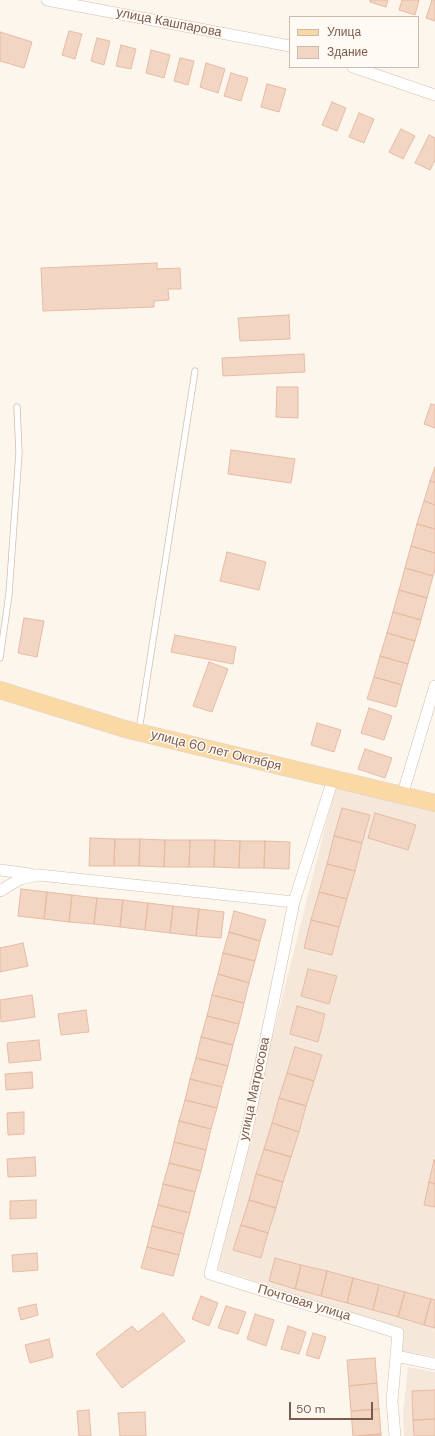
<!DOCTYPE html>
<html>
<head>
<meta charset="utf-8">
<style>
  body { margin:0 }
  #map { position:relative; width:435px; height:1436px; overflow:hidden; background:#fdf6ec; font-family:"DM Sans",sans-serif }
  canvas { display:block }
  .legend { position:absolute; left:289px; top:16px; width:130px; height:52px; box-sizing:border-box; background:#fffaf3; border:1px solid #cabbb1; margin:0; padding:5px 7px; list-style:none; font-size:12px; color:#7a5c4d }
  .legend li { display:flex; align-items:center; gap:8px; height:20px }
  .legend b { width:20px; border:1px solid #cabbb1 }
  .scale { position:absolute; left:289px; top:1402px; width:84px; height:18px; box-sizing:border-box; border:2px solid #7a5c4d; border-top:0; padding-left:5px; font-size:12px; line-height:14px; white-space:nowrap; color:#7a5c4d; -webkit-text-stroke:3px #fffaf3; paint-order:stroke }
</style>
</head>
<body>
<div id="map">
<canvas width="435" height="1436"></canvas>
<ul class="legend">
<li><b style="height:5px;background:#fbd9a5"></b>Улица</li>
<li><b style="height:11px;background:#f3d5c3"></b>Здание</li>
</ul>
<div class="scale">50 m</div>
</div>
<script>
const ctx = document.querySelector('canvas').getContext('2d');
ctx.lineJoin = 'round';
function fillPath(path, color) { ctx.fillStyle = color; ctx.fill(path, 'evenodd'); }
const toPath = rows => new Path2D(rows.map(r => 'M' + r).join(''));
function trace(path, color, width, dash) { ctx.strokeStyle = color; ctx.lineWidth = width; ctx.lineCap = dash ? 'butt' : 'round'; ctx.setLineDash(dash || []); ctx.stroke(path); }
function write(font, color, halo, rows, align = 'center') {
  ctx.font = font + ' "DM Sans",sans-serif'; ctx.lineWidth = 3; ctx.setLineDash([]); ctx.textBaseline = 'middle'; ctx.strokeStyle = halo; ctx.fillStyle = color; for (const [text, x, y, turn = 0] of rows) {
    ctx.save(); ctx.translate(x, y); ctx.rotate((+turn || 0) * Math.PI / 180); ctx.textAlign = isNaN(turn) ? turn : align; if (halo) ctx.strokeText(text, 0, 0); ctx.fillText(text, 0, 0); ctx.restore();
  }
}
fillPath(toPath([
  [336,784,435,807,435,1357,401,1351,403,1329,214,1268],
  [408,1367,435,1372,435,1436,404,1436,403,1413]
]), '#f5e8da');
const building = toPath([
  [370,0,388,0,386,7,370,2,370,0],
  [402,0,419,0,415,15,399,10,402,0],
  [432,0,435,0,435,21,426,18,432,0],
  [69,31,82,34,75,59,62,55,69,31],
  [0,32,32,42,24,68,0,61,0,32],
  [97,38,110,41,104,65,91,61,97,38],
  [121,45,136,49,131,69,116,66,121,45],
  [151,50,170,55,164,78,146,73,151,50],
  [180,58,194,61,188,85,174,81,180,58],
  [206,63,225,69,218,93,200,87,206,63],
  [231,73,248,78,241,101,224,96,231,73],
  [267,84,286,89,279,112,261,107,267,84],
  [332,102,346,108,337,131,322,125,332,102],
  [359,113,374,119,364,143,349,137,359,113],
  [401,129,415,136,403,159,389,152,401,129],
  [429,135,435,138,435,160,430,170,415,163,429,135],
  [157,263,157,269,180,268,181,289,168,289,169,300,154,301,154,307,43,311,41,268,157,263],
  [289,315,290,339,240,341,238,318,289,315],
  [304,354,305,372,223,376,222,358,304,354],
  [277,387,298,387,298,418,276,417,277,387],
  [431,404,435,405,435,428,424,424,431,404],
  [231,450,295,459,291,483,228,474,231,450],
  [435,467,435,482,430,481,435,467],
  [430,481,435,482,435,505,424,501,430,481],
  [424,501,435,505,435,529,417,524,424,501],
  [417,524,435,529,435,553,411,546,417,524],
  [411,546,435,553,435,570,433,576,405,568,411,546],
  [227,552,266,562,259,590,220,581,227,552],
  [405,568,433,576,427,598,399,590,405,568],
  [399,590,427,598,421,620,393,612,399,590],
  [393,612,421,620,415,641,387,633,393,612],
  [24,618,44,621,37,657,18,653,24,618],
  [387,633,415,641,408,664,380,656,387,633],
  [175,635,236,647,233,664,171,652,175,635],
  [380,656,408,664,402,685,374,677,380,656],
  [209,662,228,669,212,712,193,706,209,662],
  [374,677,402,685,396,707,367,699,374,677],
  [369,708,392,716,384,740,361,733,369,708],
  [317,723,341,730,334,752,311,745,317,723],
  [365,749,392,758,385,778,358,769,365,749],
  [342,808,370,815,362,843,334,836,342,808],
  [375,813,416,825,408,850,368,838,375,813],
  [334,836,362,843,355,871,327,864,334,836],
  [90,838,115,839,114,866,89,866,90,838],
  [115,839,140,839,139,866,114,866,115,839],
  [140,839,165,840,164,867,139,866,140,839],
  [165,840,190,840,189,867,164,867,165,840],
  [190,840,215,840,214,867,189,867,190,840],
  [215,840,240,841,239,868,214,867,215,840],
  [240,841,265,841,264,868,239,868,240,841],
  [265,841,290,842,289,869,264,868,265,841],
  [327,864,355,871,347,899,319,892,327,864],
  [21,889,47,892,44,919,18,916,21,889],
  [47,892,72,895,69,922,44,919,47,892],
  [319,892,347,899,339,927,311,920,319,892],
  [72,895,97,898,94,924,69,922,72,895],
  [97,898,123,900,120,927,94,924,97,898],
  [123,900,148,903,145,930,120,927,123,900],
  [148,903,173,906,170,933,145,930,148,903],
  [173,906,199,909,196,936,170,933,173,906],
  [199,909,224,912,221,938,196,936,199,909],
  [234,911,266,920,260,941,229,932,234,911],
  [311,920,339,927,332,955,304,948,311,920],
  [229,932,260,941,255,961,223,953,229,932],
  [23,943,28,966,0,972,0,948,23,943],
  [223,953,255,961,249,983,218,974,223,953],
  [308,969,337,976,329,1004,301,996,308,969],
  [218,974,249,983,244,1003,212,995,218,974],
  [32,995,35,1017,1,1022,0,1000,32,995],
  [212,995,244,1003,239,1024,207,1016,212,995],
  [297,1006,325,1014,318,1042,290,1034,297,1006],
  [86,1010,89,1032,61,1035,58,1014,86,1010],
  [207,1016,239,1024,233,1045,201,1037,207,1016],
  [201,1037,233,1045,228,1066,196,1058,201,1037],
  [39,1040,41,1060,9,1063,7,1043,39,1040],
  [295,1047,322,1055,314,1081,287,1073,295,1047],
  [196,1058,228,1066,222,1087,190,1079,196,1058],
  [32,1072,33,1088,6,1090,5,1074,32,1072],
  [287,1073,314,1081,306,1106,279,1098,287,1073],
  [190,1079,222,1087,217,1108,185,1100,190,1079],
  [279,1098,306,1106,299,1132,272,1123,279,1098],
  [185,1100,217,1108,211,1129,179,1121,185,1100],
  [24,1112,24,1134,8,1135,7,1113,24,1112],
  [179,1121,211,1129,206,1150,174,1142,179,1121],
  [272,1123,299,1132,291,1157,264,1149,272,1123],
  [174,1142,206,1150,201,1171,169,1163,174,1142],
  [264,1149,291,1157,283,1182,256,1174,264,1149],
  [35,1157,36,1176,8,1177,7,1159,35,1157],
  [434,1160,435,1160,435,1184,429,1182,434,1160],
  [169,1163,201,1171,195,1192,163,1184,169,1163],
  [256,1174,283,1182,276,1208,249,1200,256,1174],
  [429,1182,435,1184,435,1207,424,1205,429,1182],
  [163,1184,195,1192,190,1213,158,1205,163,1184],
  [36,1200,36,1218,10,1219,10,1201,36,1200],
  [249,1200,276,1208,268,1233,241,1225,249,1200],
  [158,1205,190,1213,184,1234,152,1226,158,1205],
  [241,1225,268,1233,261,1258,233,1250,241,1225],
  [152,1226,184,1234,179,1255,147,1247,152,1226],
  [147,1247,179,1255,173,1276,141,1268,147,1247],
  [37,1253,38,1270,13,1272,12,1255,37,1253],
  [275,1258,301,1265,295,1289,269,1281,275,1258],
  [301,1265,327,1271,321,1296,295,1289,301,1265],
  [327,1271,353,1278,347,1303,321,1296,327,1271],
  [353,1278,379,1285,373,1310,347,1303,353,1278],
  [379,1285,405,1292,398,1317,373,1310,379,1285],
  [405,1292,431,1299,424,1325,398,1317,405,1292],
  [201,1296,218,1303,209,1326,192,1319,201,1296],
  [431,1299,435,1300,435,1328,424,1325,431,1299],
  [36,1304,38,1315,21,1320,18,1308,36,1304],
  [226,1306,246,1312,238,1334,218,1328,226,1306],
  [163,1313,185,1341,122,1388,96,1354,132,1326,138,1332,163,1313],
  [255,1314,274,1320,266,1346,247,1339,255,1314],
  [288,1326,306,1332,299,1354,281,1349,288,1326],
  [313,1333,326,1337,319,1359,306,1355,313,1333],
  [49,1339,53,1357,30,1363,25,1345,49,1339],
  [375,1358,377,1383,349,1386,347,1360,375,1358],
  [377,1383,379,1409,351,1411,349,1386,377,1383],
  [435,1390,435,1419,413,1420,412,1391,435,1390],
  [379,1409,381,1434,353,1436,351,1411,379,1409],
  [89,1410,91,1436,79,1436,77,1411,89,1410],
  [145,1412,146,1436,120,1436,118,1413,145,1412],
  [435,1419,435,1436,414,1436,413,1420,435,1419],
  [381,1434,381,1436,358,1436,381,1434]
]);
fillPath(building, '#f3d5c3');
trace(building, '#e6bba3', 1);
const service = toPath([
  [0,658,9,594,19,453,17,407],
  [139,730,195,371]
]);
const minor = toPath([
  [47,0,290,46],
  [353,67,435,95],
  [333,779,294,902,246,1135,210,1274,398,1333,392,1401,395,1436],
  [402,796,435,686],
  [0,870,30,874],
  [0,891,20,879,39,875,294,902],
  [396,1356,435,1364]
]);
const primary = toPath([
  [0,690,125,729,435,803]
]);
trace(service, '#d1beb0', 7);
trace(minor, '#d1beb0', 12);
trace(primary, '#dad1cd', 18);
trace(service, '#fff', 5.5);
trace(minor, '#fff', 11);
trace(primary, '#fbd9a5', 17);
write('13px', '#7a5c4d', '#fffaf3', [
  ["улица Кашпарова",169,23,11],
  ["улица 60 лет Октября",216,751,14],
  ["улица Матросова",255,1089,-78],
  ["Почтовая улица",304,1303,17]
]);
</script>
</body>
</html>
